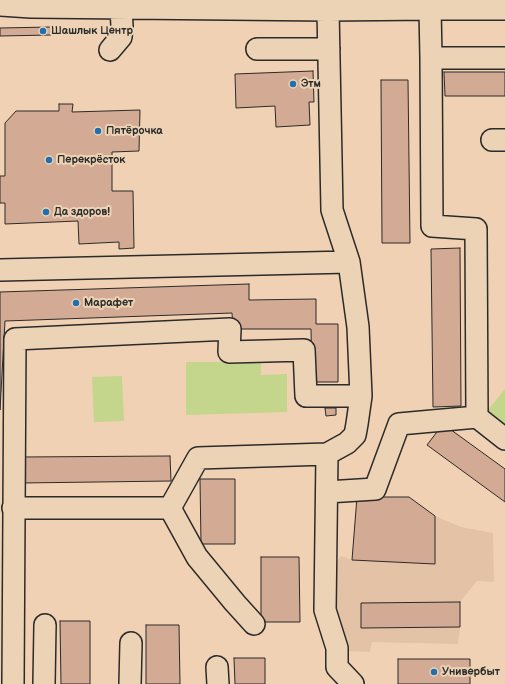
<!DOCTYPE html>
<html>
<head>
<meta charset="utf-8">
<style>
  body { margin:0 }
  canvas { display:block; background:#f0d1b3 }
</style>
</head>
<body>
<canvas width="505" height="684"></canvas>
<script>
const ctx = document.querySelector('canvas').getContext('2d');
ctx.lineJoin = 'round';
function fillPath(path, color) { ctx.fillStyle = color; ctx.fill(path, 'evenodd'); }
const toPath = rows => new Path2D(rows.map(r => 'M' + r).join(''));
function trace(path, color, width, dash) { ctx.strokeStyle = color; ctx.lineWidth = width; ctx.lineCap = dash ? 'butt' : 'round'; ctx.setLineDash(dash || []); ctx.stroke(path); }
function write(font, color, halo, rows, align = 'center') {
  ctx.font = font + ' "Balsamiq Sans",sans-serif'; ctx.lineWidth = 4; ctx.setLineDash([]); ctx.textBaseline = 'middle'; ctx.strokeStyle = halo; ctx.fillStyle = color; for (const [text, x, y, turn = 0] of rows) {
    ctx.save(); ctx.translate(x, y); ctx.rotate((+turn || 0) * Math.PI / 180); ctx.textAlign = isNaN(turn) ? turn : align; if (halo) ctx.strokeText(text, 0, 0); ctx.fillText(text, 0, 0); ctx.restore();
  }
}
fillPath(toPath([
  [357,497,409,497,435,516,461,527,493,533,494,582,477,581,460,602,460,627,458,644,372,642,370,652,347,651,334,613,334,565,341,556,352,560]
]), '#e3c2a6');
fillPath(toPath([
  [186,362,261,362,261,375,287,374,287,412,186,415],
  [122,376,124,421,94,422,92,377],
  [505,389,505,425,488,410]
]), '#c4d68b');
const building = toPath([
  [51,27,51,35,0,36,0,28,51,27],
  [313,71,314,102,309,102,310,125,276,127,275,106,236,108,235,74,313,71],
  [444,72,505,72,505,96,445,96,444,72],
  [381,80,408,80,410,243,382,243,381,80],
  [59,104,73,104,72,112,140,110,139,151,112,152,112,191,133,191,134,248,119,249,119,242,79,244,78,221,5,224,5,203,0,203,0,176,5,176,5,123,16,111,59,111,59,104],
  [460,248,461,406,433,407,431,249,460,248],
  [249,284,249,300,316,299,316,324,338,324,338,382,312,382,311,329,233,329,232,313,5,321,0,410,0,292,249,284],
  [325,408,336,408,336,415,326,416,325,408],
  [443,424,505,469,505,502,427,445,443,424],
  [170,456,171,481,21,483,21,457,170,456],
  [200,479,235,479,235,544,201,544,200,479],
  [357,497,409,497,435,516,435,564,352,560,357,497],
  [261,557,299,557,300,622,261,622,261,557],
  [460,602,460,627,361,628,361,603,460,602],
  [60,621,90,621,90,684,61,684,60,621],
  [146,625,179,625,180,684,146,684,146,625],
  [234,658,265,658,265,684,235,684,234,658],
  [398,659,470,659,470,684,398,684,398,659]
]);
fillPath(building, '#d3aa93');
trace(building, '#2b2b2b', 1);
const minor = toPath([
  [0,5,31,7,328,10,430,9,505,9],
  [430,9,431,58,505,58],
  [328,10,332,210,349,262,358,327,361,396,357,424,355,435,347,443,327,454,325,610,337,648,337,667,353,684],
  [257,49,329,49],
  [110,50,121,37,122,26,121,8],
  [431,58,432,226,476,229,477,417,505,439],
  [492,140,505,140],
  [0,270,349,262],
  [327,492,375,489,399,424,477,417],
  [13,508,170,508],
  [254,624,235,603,197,557,170,508,198,458,327,454],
  [217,667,218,684],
  [13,684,15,339,230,329,229,352,304,350,306,396,361,396],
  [44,684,45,625],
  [130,684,131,643]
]);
trace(minor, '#2b2b2b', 24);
trace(minor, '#edd3b5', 21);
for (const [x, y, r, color] of [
  [43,31,4,"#1f6fb2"],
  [293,84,4,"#1f6fb2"],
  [98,131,4,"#1f6fb2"],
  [49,160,4,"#1f6fb2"],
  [46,212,4,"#1f6fb2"],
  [76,303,4,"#1f6fb2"],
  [434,672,4,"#1f6fb2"]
]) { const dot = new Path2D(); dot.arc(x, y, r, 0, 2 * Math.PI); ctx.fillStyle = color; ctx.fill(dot); trace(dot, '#edd3b5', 1.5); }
write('bold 11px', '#2b2b2b', '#edd3b5', [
  ["Шашлык Центр",51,31],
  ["Этм",301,84],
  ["Пятёрочка",106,131],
  ["Перекрёсток",57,160],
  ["Да здоров!",54,212],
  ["Марафет",84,303],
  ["Универбыт",442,672]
], 'left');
</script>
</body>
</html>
